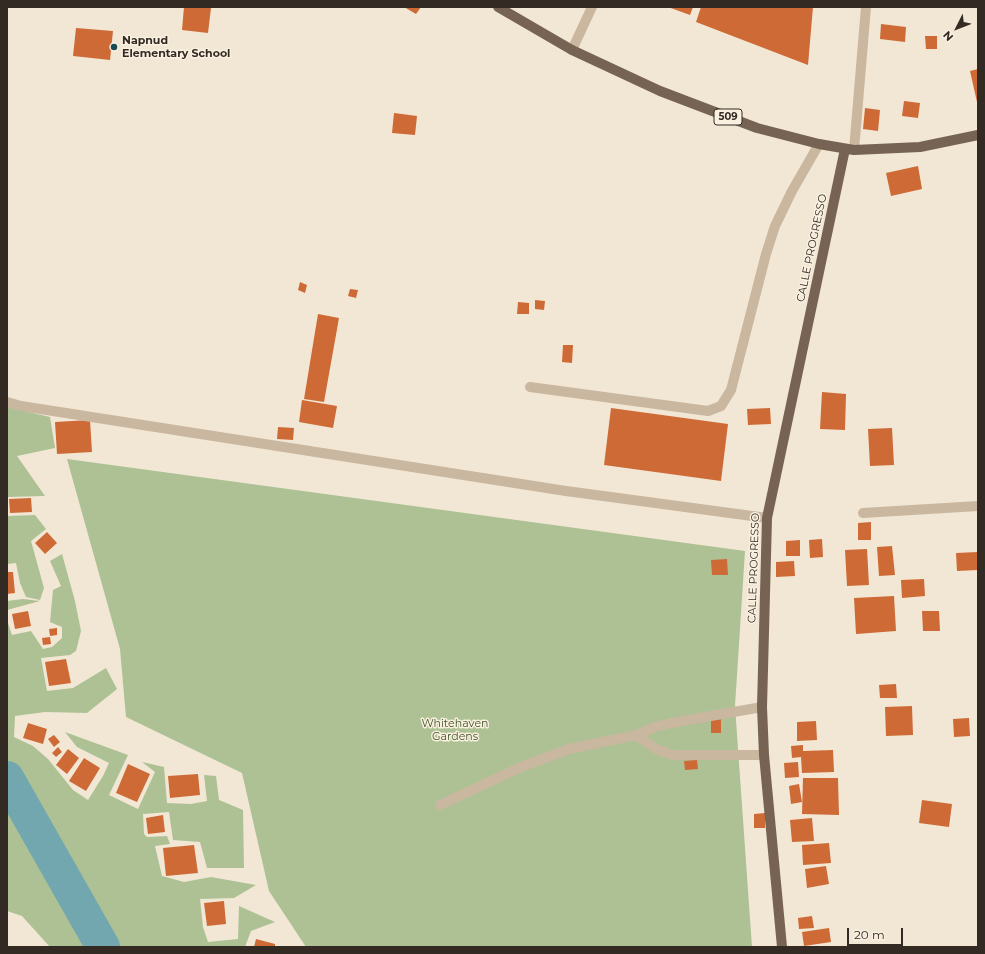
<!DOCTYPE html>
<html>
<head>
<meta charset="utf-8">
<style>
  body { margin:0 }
  #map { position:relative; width:985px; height:954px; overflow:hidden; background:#f2e7d4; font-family:Montserrat,sans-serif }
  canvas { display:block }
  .frame { position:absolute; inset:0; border:8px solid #332a24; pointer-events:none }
  .north { position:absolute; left:937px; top:8px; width:40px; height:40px; -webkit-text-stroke:3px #faf0e0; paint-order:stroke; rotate:228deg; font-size:11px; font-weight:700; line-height:16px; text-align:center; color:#332a24 }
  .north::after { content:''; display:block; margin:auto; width:14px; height:18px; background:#332a24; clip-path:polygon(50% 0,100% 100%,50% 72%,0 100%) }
  .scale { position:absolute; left:847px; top:928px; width:56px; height:18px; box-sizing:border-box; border:2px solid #332a24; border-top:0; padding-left:5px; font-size:12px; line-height:14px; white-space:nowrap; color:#332a24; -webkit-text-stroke:3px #faf0e0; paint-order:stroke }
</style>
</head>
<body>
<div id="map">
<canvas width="985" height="954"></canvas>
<div class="frame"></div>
<div class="north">N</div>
<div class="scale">20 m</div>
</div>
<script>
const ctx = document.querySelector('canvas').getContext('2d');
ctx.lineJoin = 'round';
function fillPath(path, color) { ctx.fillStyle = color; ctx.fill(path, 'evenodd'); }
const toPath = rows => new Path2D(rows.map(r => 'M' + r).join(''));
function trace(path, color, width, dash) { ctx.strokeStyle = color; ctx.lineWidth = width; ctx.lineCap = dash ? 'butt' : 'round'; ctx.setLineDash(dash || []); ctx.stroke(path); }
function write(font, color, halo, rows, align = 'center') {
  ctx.font = font + ' Montserrat,sans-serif'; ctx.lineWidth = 3; ctx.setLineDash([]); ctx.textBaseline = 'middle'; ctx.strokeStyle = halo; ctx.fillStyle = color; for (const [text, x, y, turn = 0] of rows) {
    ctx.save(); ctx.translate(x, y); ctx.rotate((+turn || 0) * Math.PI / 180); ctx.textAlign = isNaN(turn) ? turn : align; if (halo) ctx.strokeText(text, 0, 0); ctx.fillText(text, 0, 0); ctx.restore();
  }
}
fillPath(toPath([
  [7,407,50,417,55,448,17,456,45,496,7,497],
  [67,459,745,551,735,706,752,947,306,947,269,891,242,773,126,717,120,649],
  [7,508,8,516,35,515,46,529,31,541,44,588,40,600,26,597,20,583,16,563,7,564],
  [62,554,75,601,81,631,76,651,70,655,41,658,47,691,73,688,106,668,117,689,87,713,45,712,15,716,14,737,33,746,48,759,73,790,88,800,103,776,109,763,77,747,65,732,128,755,109,795,138,809,155,772,142,762,164,767,167,803,191,804,207,801,204,775,216,776,219,800,243,810,244,868,207,868,200,842,173,840,169,812,143,814,144,834,147,837,167,836,170,844,155,846,162,876,184,882,211,877,256,885,234,898,200,899,203,927,208,942,238,939,239,906,275,922,251,931,245,947,112,947,70,869,7,765,7,620,12,635,31,631,43,649,52,647,62,638,62,627,50,622,53,590,61,586,50,561],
  [23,599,40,601,7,610,7,601],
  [7,790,65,893,97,947,50,947,22,916,7,911]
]), '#adc194');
trace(toPath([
  [7,778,103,947]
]), '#72a7b0', 34);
fillPath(toPath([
  [184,7,211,8,208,33,182,30],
  [404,7,421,7,416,14],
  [668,7,693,7,690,15],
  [701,7,813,7,808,65,696,22],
  [881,24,906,27,905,42,880,39],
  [76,28,113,31,110,60,73,56],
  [925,36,937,36,937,49,926,49],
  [978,69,978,101,977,102,970,71],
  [904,101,920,103,918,118,902,116],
  [865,108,880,110,878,131,863,129],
  [394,113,417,116,415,135,392,133],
  [918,166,922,189,891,196,886,173],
  [300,282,307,285,305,293,298,290],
  [350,289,358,290,356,298,348,296],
  [535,300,545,301,544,310,535,309],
  [518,302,529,303,529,314,517,314],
  [318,314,339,318,324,402,304,399],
  [563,345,573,345,572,363,562,362],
  [822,392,846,394,845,430,820,429],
  [302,400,337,406,333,428,299,422],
  [611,408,728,424,721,481,604,465],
  [770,408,771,424,748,425,747,409],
  [90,420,92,452,57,454,55,422],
  [278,427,294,428,293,440,277,439],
  [892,428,894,465,870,466,868,429],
  [31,498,32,512,10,513,9,499],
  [871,522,871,540,858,540,858,523],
  [47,532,57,543,45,554,35,543],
  [822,539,823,557,810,558,809,540],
  [800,540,800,556,786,556,786,541],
  [892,546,895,575,879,576,877,547],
  [867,549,869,585,847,586,845,550],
  [978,552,978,570,957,571,956,553],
  [727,559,728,575,712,575,711,560],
  [794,561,795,576,776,577,776,562],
  [7,572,13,572,15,593,7,594],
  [924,579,925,596,902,598,901,580],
  [894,596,896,631,856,634,854,598],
  [28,611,31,626,15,629,12,614],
  [922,611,939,611,940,631,923,631],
  [57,628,57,635,50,636,49,629],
  [50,637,51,644,43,645,42,638],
  [66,659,71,683,49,686,45,662],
  [896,684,897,698,880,698,879,685],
  [912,706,913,735,886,736,885,707],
  [711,718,721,718,721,733,711,733],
  [969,718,970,736,954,737,953,719],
  [816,721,817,740,797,741,797,722],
  [28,723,47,729,43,744,23,738],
  [54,735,60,742,54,747,48,739],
  [803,745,803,751,833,750,834,772,802,773,801,757,792,758,791,746],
  [58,747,62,752,56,757,52,753],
  [68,749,79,758,67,774,56,765],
  [84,758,100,768,86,791,69,781],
  [697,760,698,769,685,770,684,761],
  [798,762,799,777,785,778,784,763],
  [128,764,150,774,137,802,116,793],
  [198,774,200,795,170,798,168,776],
  [803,778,838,778,839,815,802,814],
  [799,784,802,802,791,804,789,786],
  [922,800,952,804,949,827,919,823],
  [765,813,765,828,754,828,754,814],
  [163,815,165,832,148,834,146,818],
  [812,818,814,841,792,842,790,820],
  [829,843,831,863,803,865,802,845],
  [194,845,198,873,166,876,163,848],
  [826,866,829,884,807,888,805,869],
  [224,901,226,924,207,926,204,903],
  [812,916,814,928,799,929,798,918],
  [829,928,831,942,804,946,802,932],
  [256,939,275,944,275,947,254,947]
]), '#ce6a36');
trace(toPath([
  [572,50,592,7],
  [854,150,866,7],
  [530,387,708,411,721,406,731,390,766,254,775,226,792,191,819,144],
  [7,402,21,406,566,491,767,518],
  [863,513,978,506],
  [636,735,656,749,673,755,764,755],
  [440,805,521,767,569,749,636,735,655,727,671,723,762,707]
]), '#cab7a0', 10);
trace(toPath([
  [498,7,572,50,660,91,757,128,819,144,854,150,920,147,978,135],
  [782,947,764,755,762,707,767,518,845,149]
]), '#766353', 10);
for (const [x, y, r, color] of [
  [114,47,4,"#174c57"]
]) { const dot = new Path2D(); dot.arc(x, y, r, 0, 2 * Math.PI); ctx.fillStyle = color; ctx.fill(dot); trace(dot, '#faf0e0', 1.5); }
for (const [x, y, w] of [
  [728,117,28]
]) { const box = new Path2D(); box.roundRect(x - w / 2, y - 8, w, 16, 3); ctx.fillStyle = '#faf0e0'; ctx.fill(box); trace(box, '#332a24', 1); }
write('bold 10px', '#332a24', null, [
  ["509",728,117]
]);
write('bold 11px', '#332a24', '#faf0e0', [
  ["Napnud",122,41],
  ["Elementary School",122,54]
], 'left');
write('11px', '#332a24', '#faf0e0', [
  ["CALLE PROGRESSO",812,248,-78],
  ["CALLE PROGRESSO",754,568,-88]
]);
write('11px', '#3e5326', '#faf0e0', [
  ["Whitehaven",455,724],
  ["Gardens",455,737]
]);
</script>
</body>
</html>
